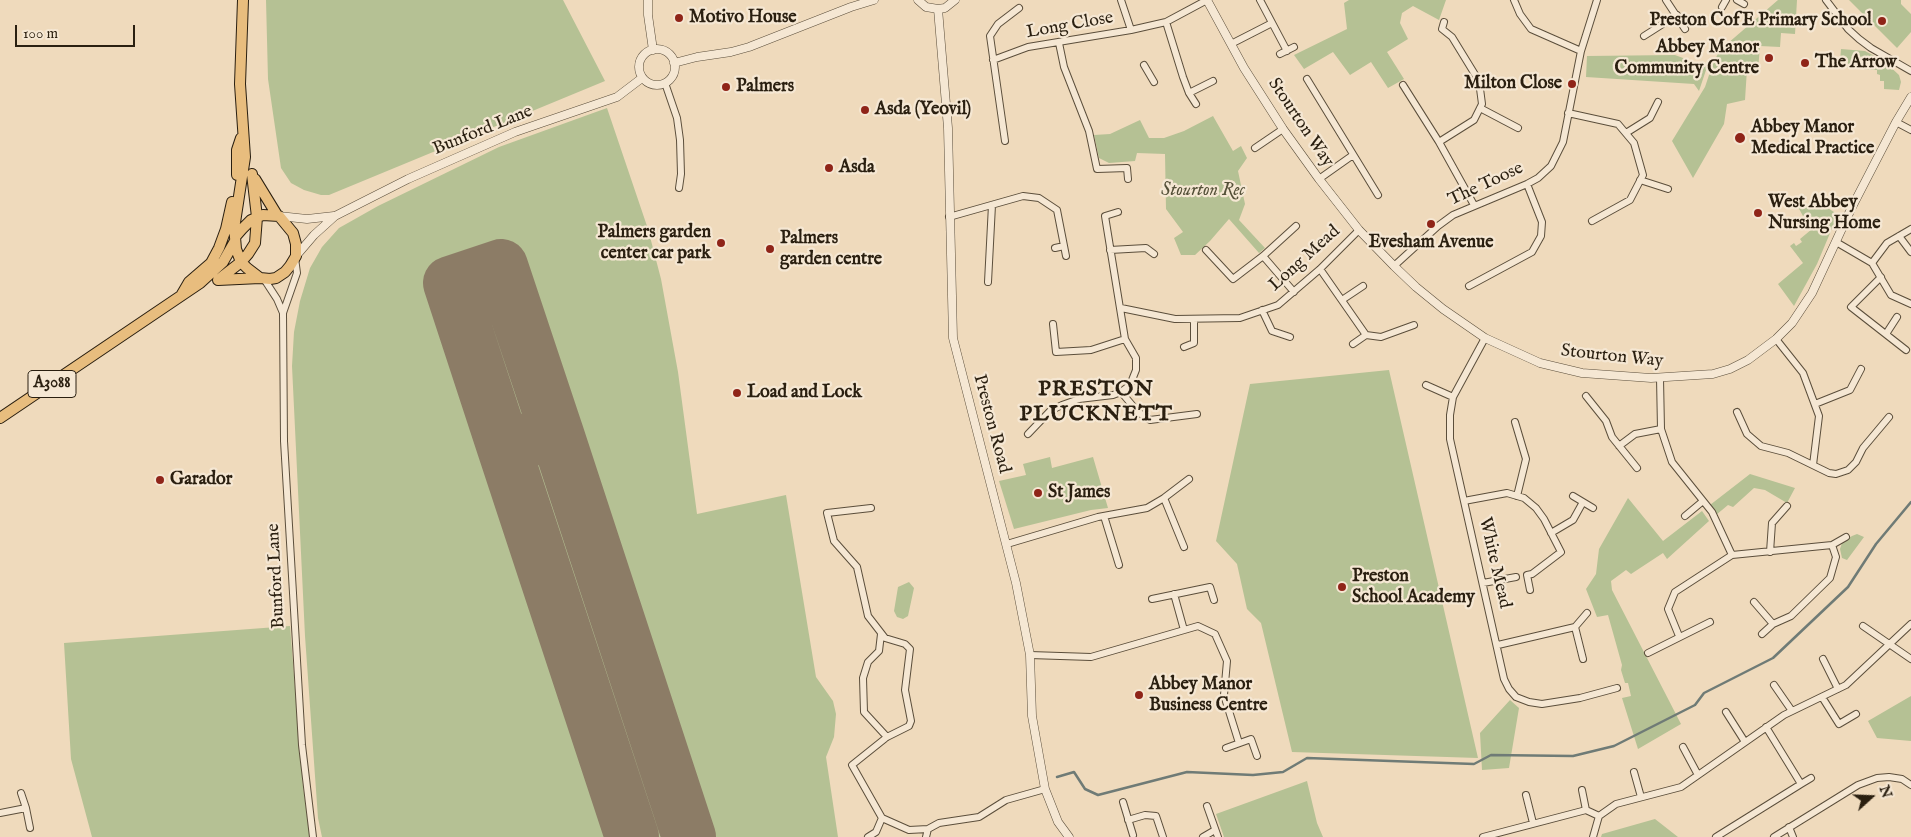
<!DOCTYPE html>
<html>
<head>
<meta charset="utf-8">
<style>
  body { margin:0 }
  #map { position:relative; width:1911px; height:837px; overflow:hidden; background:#efdabc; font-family:"IM FELL English",serif }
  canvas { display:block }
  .north { position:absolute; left:1846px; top:772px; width:50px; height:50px; -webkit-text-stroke:4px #f5e7d3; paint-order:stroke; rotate:70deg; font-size:14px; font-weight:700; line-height:20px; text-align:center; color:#2a1f10 }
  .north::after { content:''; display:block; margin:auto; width:18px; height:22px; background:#2a1f10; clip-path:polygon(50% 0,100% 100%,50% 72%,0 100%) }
  .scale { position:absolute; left:15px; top:25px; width:120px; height:22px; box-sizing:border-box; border:2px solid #2a1f10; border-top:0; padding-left:6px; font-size:15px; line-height:18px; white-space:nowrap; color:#2a1f10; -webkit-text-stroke:4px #f5e7d3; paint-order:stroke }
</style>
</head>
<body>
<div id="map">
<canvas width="1911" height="837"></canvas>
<div class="north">N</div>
<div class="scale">100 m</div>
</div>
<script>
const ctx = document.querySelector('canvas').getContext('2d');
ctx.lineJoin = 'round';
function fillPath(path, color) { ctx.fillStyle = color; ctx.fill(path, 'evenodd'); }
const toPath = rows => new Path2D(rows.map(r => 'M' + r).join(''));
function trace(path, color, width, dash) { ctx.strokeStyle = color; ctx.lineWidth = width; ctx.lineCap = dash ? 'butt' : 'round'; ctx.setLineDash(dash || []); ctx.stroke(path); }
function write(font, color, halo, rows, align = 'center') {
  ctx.font = font + ' "IM FELL English",serif'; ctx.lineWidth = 4.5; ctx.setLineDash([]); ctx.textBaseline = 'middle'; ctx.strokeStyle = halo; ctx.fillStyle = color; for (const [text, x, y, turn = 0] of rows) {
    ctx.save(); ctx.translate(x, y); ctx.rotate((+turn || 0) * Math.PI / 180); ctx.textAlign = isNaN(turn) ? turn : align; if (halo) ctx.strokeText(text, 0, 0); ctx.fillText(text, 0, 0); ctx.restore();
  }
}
fillPath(toPath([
  [266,0,563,0,605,81,329,195,321,195,304,190,291,183,281,168,268,79],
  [1349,0,1446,0,1439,20,1413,6,1402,13,1400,23,1408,39,1387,52,1404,79,1388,88,1371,62,1350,75,1333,52,1304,69,1294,55,1347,29,1344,3],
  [1778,0,1797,0,1795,34,1781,33,1780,47,1760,46,1758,70,1747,69,1745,100,1727,104,1724,124,1693,178,1672,141,1705,87,1713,63,1720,50],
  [1849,0,1901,0,1901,4,1911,14,1911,32,1897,48],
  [1841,49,1865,51,1884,61,1899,75,1901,82,1899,90,1884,89,1884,81,1880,81,1880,75,1877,74,1877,70,1847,68,1848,61,1846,61,1846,63,1840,62],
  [1675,55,1707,67,1699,91,1694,84,1586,77,1587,56],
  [607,108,648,229,661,279,678,372,697,514,786,495,816,677,833,701,836,714,834,737,826,757,838,837,322,837,318,818,305,636,292,366,294,332,300,301,310,268,322,247,339,228,378,206,499,147],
  [1213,116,1233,151,1241,146,1247,158,1238,171,1245,204,1239,220,1265,248,1259,253,1229,219,1210,241,1195,255,1181,255,1174,238,1183,232,1166,209,1165,154,1137,153,1135,161,1109,163,1099,158,1094,135,1110,134,1140,120,1149,138,1164,138,1184,131],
  [1804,204,1823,205,1834,212,1836,219,1817,264,1794,306,1778,284,1803,263,1790,246,1794,243,1796,246,1802,242,1800,239,1818,224,1808,213,1803,216,1798,207],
  [1389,370,1478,758,1292,752,1261,623,1247,609,1237,564,1216,541,1250,384],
  [1050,457,1052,468,1093,457,1108,508,1091,510,1014,529,999,481,1026,475,1023,464],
  [1750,474,1795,488,1787,503,1765,490,1754,488,1733,507,1728,505,1716,515,1710,505],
  [1628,498,1663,541,1702,511,1709,521,1667,559,1663,553,1631,574,1626,570,1611,581,1612,590,1681,724,1638,749,1622,698,1631,696,1628,683,1625,683,1621,670,1622,665,1608,615,1597,617,1586,589,1596,574,1599,549],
  [1857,534,1864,537,1847,560,1842,558,1840,549,1842,543,1852,536],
  [909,582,914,588,908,616,903,619,897,617,894,611,898,587],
  [290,626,303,786,310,837,92,837,71,759,64,643],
  [1911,696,1911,741,1877,738,1868,721],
  [1510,700,1519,708,1509,768,1482,770,1480,733],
  [1307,781,1317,823,1323,837,1224,837,1216,814],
  [1655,819,1678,837,1601,837,1602,834]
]), '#b5c194');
trace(toPath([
  [1057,777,1074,772,1085,789,1098,795,1187,772,1253,775,1283,772,1307,758,1474,764,1491,755,1573,756,1614,746,1695,705,1704,693,1773,658,1848,587,1876,544,1911,502]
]), '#6f7b76', 2.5);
trace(toPath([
  [501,266,556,431,504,448,450,283,501,266],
  [632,837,504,448,556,431,689,837]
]), '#8c7c66', 54);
const minor = toPath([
  [1121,0,1131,30],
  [1260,0,1287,51],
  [1514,0,1520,14,1531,29,1581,51],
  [1666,0,1685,29],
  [1737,0,1744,4],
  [1826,0,1848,29,1859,39,1871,48,1911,71],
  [1722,7,1726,0],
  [1166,22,1183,77,1189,93,1213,81],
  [1644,36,1677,15],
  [1059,43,1064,67,1089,131,1097,169,1127,168,1128,179],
  [1231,44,1272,23],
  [1280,54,1294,47],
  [993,60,1028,47,1131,30,1166,22,1207,0],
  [1144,65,1154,82],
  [1307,79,1378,195],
  [665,83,677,118,680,140,681,174,679,188],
  [1403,85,1439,142,1474,205],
  [1189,93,1196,104],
  [1480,108,1518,128],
  [1568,113,1618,124,1634,143,1643,175,1630,200,1592,221],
  [1896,122,1911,130],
  [1626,133,1650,118,1658,102],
  [1005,141,990,36,998,24,1019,8],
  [1439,142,1474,120,1482,104,1479,81,1452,37,1442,29,1444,22],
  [1255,148,1283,129],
  [1319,179,1353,155],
  [1640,180,1668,189],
  [1118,212,1105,216,1125,339,1136,358,1136,370,1132,380,1129,386,1121,392,1138,412,1150,420,1197,414],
  [949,217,1023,196,1039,198,1057,210,1066,256],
  [1899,236,1911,252],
  [1836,242,1872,263,1891,295,1911,304],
  [1055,248,1064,246],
  [1110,250,1146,248,1154,254],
  [1206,250,1233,279,1263,256,1296,226],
  [1263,256,1294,292],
  [295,258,297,273,283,313,284,441,302,745,313,837],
  [1872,263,1887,243,1911,229],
  [1394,266,1438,226,1453,215,1527,184,1538,178,1551,166,1563,142,1581,51,1597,0],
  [1320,269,1366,335,1381,337,1414,325],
  [1881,277,1851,307,1906,350],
  [264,279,277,299,283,313],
  [988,282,992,205],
  [1469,286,1532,252,1541,236,1542,222,1527,184],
  [1342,300,1363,286],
  [1121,308,1175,319,1240,318,1278,305,1320,269,1359,230],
  [1262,310,1272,331,1290,337],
  [1053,324,1056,352,1091,350,1125,339],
  [1886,334,1897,317],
  [1485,338,1453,397,1450,415,1450,439,1504,679,1509,689,1516,697,1529,702,1542,704,1580,698,1617,688],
  [1776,339,1803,373,1819,416,1813,465],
  [1353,344,1366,335],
  [1184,347,1194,343,1194,319],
  [1660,378,1661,429,1672,462,1712,512,1732,555],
  [1426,385,1453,397],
  [1586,396,1606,421,1612,437,1637,468],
  [1815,404,1850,390,1861,369],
  [1737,412,1747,434,1761,446,1788,453,1829,473,1836,474,1848,470,1856,462,1863,448,1889,417],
  [1515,422,1526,459,1517,496],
  [1028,434,1050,411,1062,405,1079,399,1113,395,1121,392],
  [1619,446,1635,434,1661,429],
  [1573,496,1593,508],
  [1164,498,1184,547],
  [1464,501,1507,493,1524,498,1536,508,1544,519,1561,552,1532,574,1527,575,1530,590],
  [871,508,827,513,834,541,857,567,868,616,885,638,905,644,910,649,905,690,911,721,909,726,887,737,852,765,882,818,909,830,928,829,939,823,979,817,1006,800,1045,789],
  [1104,516,1119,565],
  [1685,516,1703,501],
  [1551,533,1573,520,1583,502],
  [1007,544,1098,517,1147,508,1164,498,1189,479],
  [1832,545,1846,537],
  [1770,552,1772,523,1787,506],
  [1483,583,1516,577],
  [1174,594,1184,630],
  [1152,599,1210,587,1214,600],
  [1863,626,1911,659],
  [1575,627,1583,659],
  [881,634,879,651,868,662,863,678,864,712,887,737],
  [1762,634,1773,624],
  [1679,636,1668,609,1675,592,1732,555,1832,545,1836,557,1830,578,1791,616,1773,624,1754,602],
  [1498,645,1575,627,1587,613],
  [1648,653,1710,622],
  [1030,655,1091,657,1198,626,1215,634,1227,661,1224,695,1239,743],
  [1823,659,1838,689],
  [1774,685,1792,711],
  [1822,697,1839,724,1856,714],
  [1726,712,1745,742],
  [1683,747,1698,775],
  [1226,748,1251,739,1257,756],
  [1634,772,1641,797],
  [1801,784,1811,778],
  [1582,790,1586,810],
  [21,793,26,808,30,828],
  [1526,795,1533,823],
  [1123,802,1133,835],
  [1207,806,1218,837],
  [0,813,26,808],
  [1128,820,1145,815,1156,816,1163,837],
  [1789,827,1793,837],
  [868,837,876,832,882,818],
  [926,837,928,829],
  [1203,837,1215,830],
  [1483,837,1586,810,1599,816],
  [1593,837,1599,816,1616,804,1681,787,1784,715,1846,685,1911,624],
  [1716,837,1801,784,1766,727],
  [1774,837,1858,785,1877,778,1889,777,1902,779,1911,785]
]);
const tertiary = toPath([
  [648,0,648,15,653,50],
  [918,0,926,7,938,9,945,8,955,0],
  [1207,0,1244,68,1283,129,1319,179,1359,230,1394,266,1416,287,1443,309,1485,338,1540,363,1582,373,1651,378,1713,374,1730,369,1748,360,1776,339,1792,323,1812,293,1851,209,1896,122,1911,97],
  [938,9,948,128,953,338,1016,583,1030,655,1032,716,1045,789,1058,822,1069,837],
  '639 67a18 18 0 1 1 36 0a18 18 0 1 1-36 0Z',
  [674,63,697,57,731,52,749,47,851,7,874,0],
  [279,216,307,219,334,216],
  [296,256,314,235,335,216,408,179,515,132,617,97,642,78]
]);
const trunk = toPath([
  [237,175,237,150,241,138],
  [255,179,277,215],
  [263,215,279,216,293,233,296,244,296,256,290,266,285,272,276,278,270,279,260,278,247,268,241,262,236,249,235,237,242,229,251,220,263,215],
  [235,237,234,229,245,157,240,84,243,0],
  [218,280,241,262,248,254,255,243,257,217,252,174],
  [218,280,260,278],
  [182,294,189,282,211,263,219,248,226,229,232,202],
  [0,418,200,283,223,262,235,241]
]);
trace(minor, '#5b4e3b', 8);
trace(tertiary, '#5b4e3b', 9);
trace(trunk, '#2a1f10', 12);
trace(minor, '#f5e7d3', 6);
trace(tertiary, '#f5e7d3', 8);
trace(trunk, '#e8bd7e', 10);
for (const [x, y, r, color] of [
  [679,18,5,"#8f2418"],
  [1882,21,5,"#8f2418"],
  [1769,58,5,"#8f2418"],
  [1805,63,5,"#8f2418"],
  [1572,84,5,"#8f2418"],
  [726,87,5,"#8f2418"],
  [865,110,5,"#8f2418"],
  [1740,138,6,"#8f2418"],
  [829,168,5,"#8f2418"],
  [1758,213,5,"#8f2418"],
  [1431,224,5,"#8f2418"],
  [721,243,5,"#8f2418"],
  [770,249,5,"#8f2418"],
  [737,393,5,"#8f2418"],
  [160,480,5,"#8f2418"],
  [1038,493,5,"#8f2418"],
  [1342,587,5,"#8f2418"],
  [1139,695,5,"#8f2418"]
]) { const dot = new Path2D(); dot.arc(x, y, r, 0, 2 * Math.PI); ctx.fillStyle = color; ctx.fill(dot); trace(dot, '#f5e7d3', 2); }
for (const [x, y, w] of [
  [52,384,48]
]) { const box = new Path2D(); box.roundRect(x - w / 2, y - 13.5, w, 27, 4); ctx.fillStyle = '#f5e7d3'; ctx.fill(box); trace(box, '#2a1f10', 1); }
write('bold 16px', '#2a1f10', null, [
  ["A3088",52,384]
]);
write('bold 18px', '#2a1f10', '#f5e7d3', [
  ["Motivo House",689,18],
  ["Preston CofE Primary School",1872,21,"right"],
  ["Abbey Manor",1759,48,"right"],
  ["Community Centre",1759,69,"right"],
  ["The Arrow",1815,63],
  ["Milton Close",1562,84,"right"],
  ["Palmers",736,87],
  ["Asda (Yeovil)",875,110],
  ["Abbey Manor",1751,128],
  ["Medical Practice",1751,149],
  ["Asda",839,168],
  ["West Abbey",1768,203],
  ["Nursing Home",1768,224],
  ["Palmers garden",711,233,"right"],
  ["center car park",711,254,"right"],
  ["Palmers",780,239],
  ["garden centre",780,260],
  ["Evesham Avenue",1431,243,"center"],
  ["Load and Lock",747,393],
  ["Garador",170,480],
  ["St James",1048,493],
  ["Preston",1352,577],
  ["School Academy",1352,598],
  ["Abbey Manor",1149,685],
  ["Business Centre",1149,706]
], 'left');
write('18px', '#2a1f10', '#f5e7d3', [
  ["Long Close",1070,26,-10],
  ["Stourton Way",1300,123,56],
  ["Bunford Lane",483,131,-22],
  ["The Toose",1486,185,-25],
  ["Long Mead",1305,259,-42],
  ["Stourton Way",1612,357,6],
  ["Preston Road",991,424,75],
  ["White Mead",1494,563,77],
  ["Bunford Lane",277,576,-93]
]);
write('italic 18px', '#545038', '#f5e7d3', [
  ["Stourton Rec",1203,191]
]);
ctx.letterSpacing = '1px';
write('bold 22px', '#2a1f10', '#f5e7d3', [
  ["PRESTON",1096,390],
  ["PLUCKNETT",1096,415]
]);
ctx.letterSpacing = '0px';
</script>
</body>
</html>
